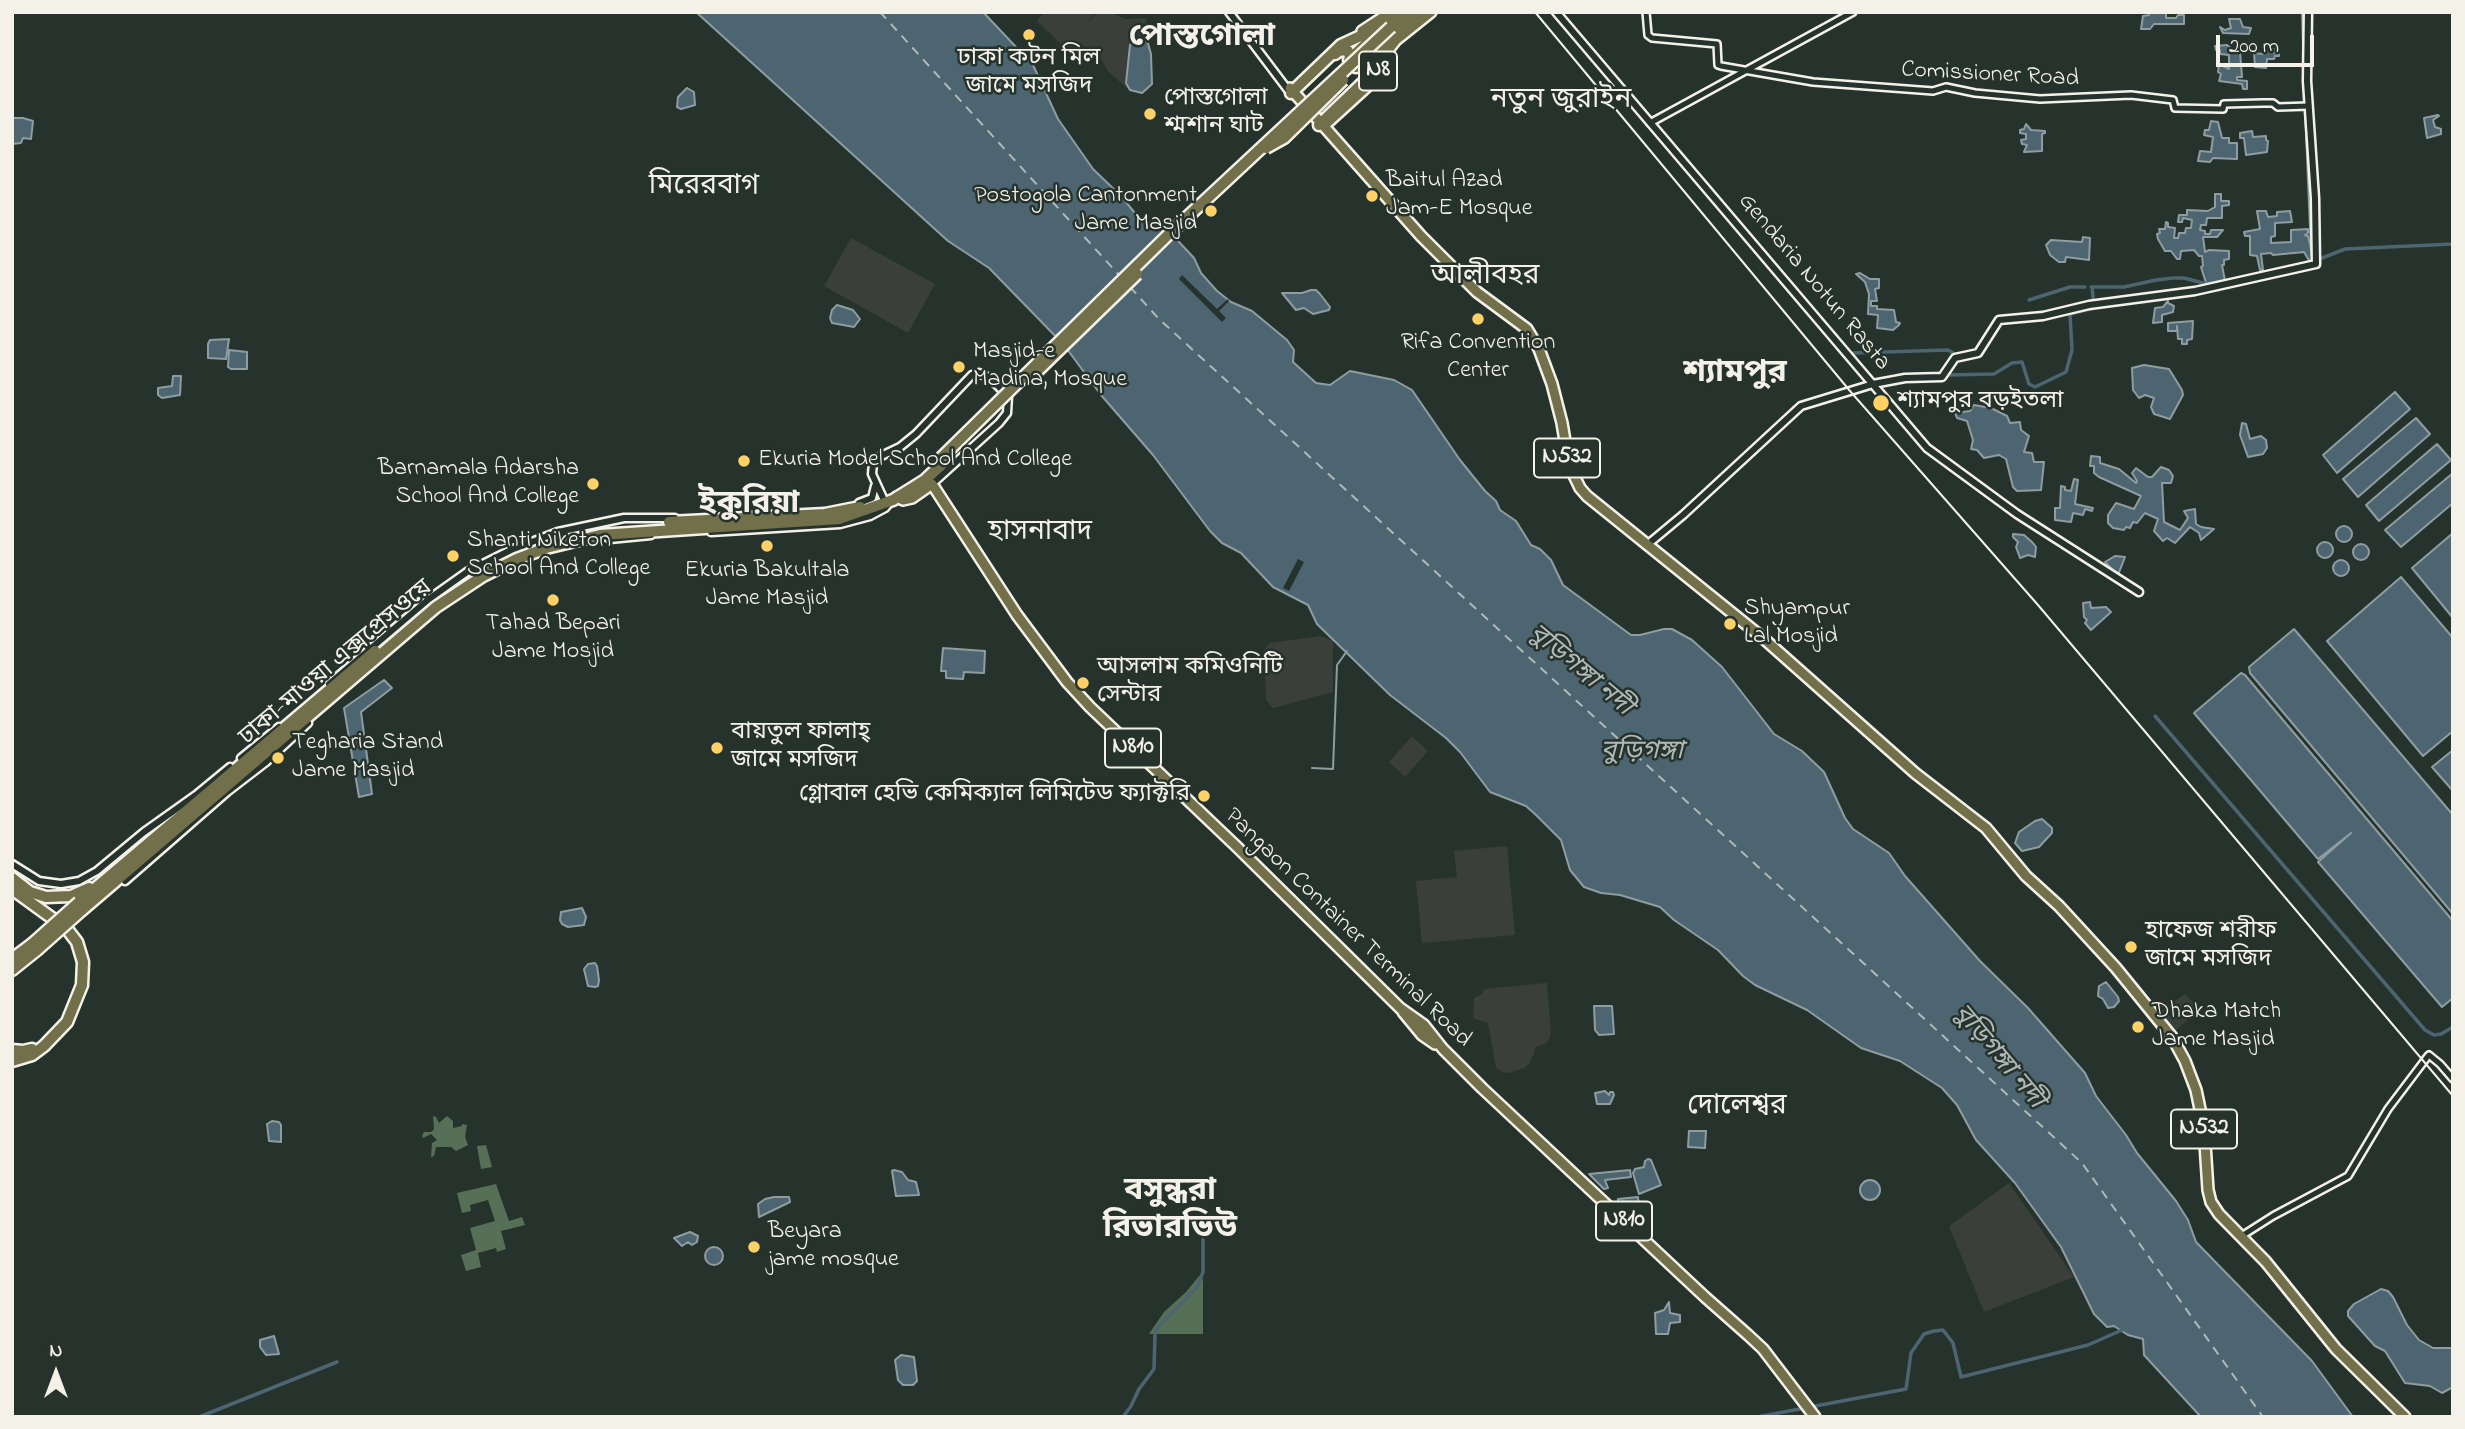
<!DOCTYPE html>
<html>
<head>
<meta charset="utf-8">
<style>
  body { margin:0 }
  #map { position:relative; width:2465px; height:1429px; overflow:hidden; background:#26332d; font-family:"Indie Flower",sans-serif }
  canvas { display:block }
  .frame { position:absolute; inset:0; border:14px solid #f4f1e8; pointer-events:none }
  .north { position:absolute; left:21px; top:1338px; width:70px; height:70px; -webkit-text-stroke:5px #26332d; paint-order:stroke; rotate:0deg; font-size:19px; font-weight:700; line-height:28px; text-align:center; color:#f4f1e8 }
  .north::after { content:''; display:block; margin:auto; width:24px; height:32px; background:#f4f1e8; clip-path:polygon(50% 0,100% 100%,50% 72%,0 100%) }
  .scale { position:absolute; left:2216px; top:35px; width:98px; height:32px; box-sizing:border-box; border:4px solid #f4f1e8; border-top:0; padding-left:9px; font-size:21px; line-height:24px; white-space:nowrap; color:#f4f1e8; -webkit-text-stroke:5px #26332d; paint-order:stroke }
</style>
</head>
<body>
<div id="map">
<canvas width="2465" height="1429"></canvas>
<div class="frame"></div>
<div class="north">N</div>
<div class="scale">200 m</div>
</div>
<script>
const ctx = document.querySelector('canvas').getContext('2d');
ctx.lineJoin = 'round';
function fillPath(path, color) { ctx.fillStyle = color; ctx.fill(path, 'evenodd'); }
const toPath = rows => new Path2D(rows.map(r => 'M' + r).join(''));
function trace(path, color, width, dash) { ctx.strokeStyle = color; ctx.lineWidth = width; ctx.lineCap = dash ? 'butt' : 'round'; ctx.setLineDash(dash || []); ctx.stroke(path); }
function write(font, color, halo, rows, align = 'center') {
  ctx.font = font + ' "Indie Flower","Noto Sans Bengali",sans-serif'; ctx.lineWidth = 5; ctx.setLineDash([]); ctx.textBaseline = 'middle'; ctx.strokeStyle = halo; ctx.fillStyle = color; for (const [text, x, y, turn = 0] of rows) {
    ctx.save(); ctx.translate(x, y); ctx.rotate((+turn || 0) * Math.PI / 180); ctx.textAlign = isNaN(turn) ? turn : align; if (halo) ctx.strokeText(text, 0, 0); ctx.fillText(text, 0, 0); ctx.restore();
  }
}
fillPath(toPath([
  [1044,12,1095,12,1086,25,1097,12,1110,12,1125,19,1146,18,1151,52,1152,83,1148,90,1142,93,1130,91,1108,71,1098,54,1089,49,1085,48,1077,56,1065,48,1037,21],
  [851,238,935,284,908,333,824,286],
  [1320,636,1333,641,1333,692,1273,708,1266,700,1264,650,1270,643],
  [1412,736,1428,751,1405,777,1389,762],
  [1507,846,1515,935,1422,943,1416,881,1457,877,1454,851],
  [1547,983,1551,1034,1547,1043,1536,1047,1530,1063,1524,1068,1509,1073,1502,1072,1496,1068,1488,1023,1473,1018,1474,998,1482,994,1484,989],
  [2185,994,2199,1009,2171,1035,2155,1015],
  [2009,1183,2074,1277,1984,1312,1949,1226]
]), '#3a3f3a');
fillPath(toPath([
  [433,1116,436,1117,439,1123,447,1116,453,1121,453,1128,462,1126,462,1124,467,1125,465,1137,468,1145,456,1151,451,1147,436,1147,434,1156,431,1157,432,1143,437,1140,431,1134,423,1138,422,1136,424,1132,431,1132,434,1129],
  [486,1145,492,1167,481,1169,477,1146],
  [496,1184,509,1221,522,1217,525,1225,501,1231,506,1249,497,1252,496,1248,478,1253,481,1267,466,1271,461,1255,476,1250,470,1228,495,1221,488,1200,470,1205,471,1211,462,1213,457,1193],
  [1200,1275,1203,1280,1203,1334,1149,1334,1164,1312,1186,1292]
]), '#557056');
const water = toPath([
  [696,12,983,12,1033,65,1058,119,1093,169,1121,196,1139,218,1167,229,1194,258,1201,273,1217,291,1231,302,1252,311,1287,340,1294,350,1293,362,1316,383,1330,385,1350,371,1394,380,1412,390,1460,460,1485,491,1496,501,1500,510,1516,521,1531,545,1540,549,1551,560,1563,585,1631,635,1640,635,1664,629,1672,629,1692,640,1722,667,1774,734,1802,751,1824,772,1845,818,1853,829,1889,853,1905,876,1980,961,2028,1008,2085,1073,2096,1096,2126,1135,2137,1153,2176,1201,2188,1220,2196,1242,2312,1361,2353,1417,2201,1417,2144,1355,2143,1339,2128,1335,2114,1326,2107,1327,2094,1314,2061,1247,2015,1183,1976,1140,1957,1105,1942,1088,1900,1061,1861,1048,1807,1010,1755,985,1743,976,1718,950,1674,920,1660,907,1620,895,1601,893,1584,887,1570,870,1561,840,1536,815,1526,806,1490,792,1460,752,1446,738,1390,695,1317,624,1308,605,1273,587,1241,553,1222,543,1210,531,1153,455,1101,395,1064,345,989,268,948,241,696,12],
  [2149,12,2178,12,2166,13,2166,18,2176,18,2178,15,2184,15,2184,24,2154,24,2150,29,2141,29,2143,16,2149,15,2149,12],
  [2229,19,2240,19,2243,27,2251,28,2249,34,2223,33,2220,27,2225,30,2231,28,2229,19],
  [1138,39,1147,40,1151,54,1152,84,1142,93,1130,90,1126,83,1130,45,1138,39],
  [2227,45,2235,51,2240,51,2242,77,2237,77,2237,80,2247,81,2247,89,2243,89,2242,84,2219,81,2221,74,2218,72,2219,64,2229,69,2229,55,2220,54,2220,50,2216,50,2215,46,2227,45],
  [2266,49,2274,49,2274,53,2279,54,2279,56,2275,56,2274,59,2267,59,2266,68,2255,67,2254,53,2263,54,2266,49],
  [687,88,694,92,695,105,681,109,677,107,678,97,687,88],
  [2438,115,2439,116,2433,120,2435,127,2441,129,2441,134,2427,138,2424,118,2438,115],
  [12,118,23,118,33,121,31,139,23,138,21,143,12,144,12,118],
  [2211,121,2218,122,2222,138,2229,138,2229,143,2237,143,2237,159,2213,158,2210,162,2198,161,2200,151,2211,152,2213,137,2204,135,2205,130,2209,130,2211,121],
  [2026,124,2031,130,2045,131,2045,133,2042,134,2042,151,2024,152,2027,145,2022,144,2021,140,2026,139,2026,134,2020,133,2020,130,2024,129,2026,124],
  [2252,131,2253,137,2266,136,2266,140,2268,141,2267,152,2246,155,2244,138,2240,138,2240,133,2252,131],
  [2215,194,2221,194,2221,201,2229,201,2229,205,2222,206,2222,218,2207,218,2206,225,2201,225,2200,230,2205,231,2205,234,2210,234,2211,230,2223,230,2217,237,2203,237,2205,252,2209,250,2229,251,2229,259,2224,260,2224,265,2222,265,2225,281,2210,284,2206,283,2201,267,2203,266,2202,256,2199,256,2194,250,2181,251,2180,259,2177,259,2171,251,2165,251,2158,239,2157,234,2160,233,2159,229,2165,229,2166,222,2168,223,2168,227,2175,228,2174,238,2178,238,2179,233,2185,233,2186,228,2191,228,2192,220,2183,218,2182,222,2178,222,2179,215,2187,215,2187,210,2208,211,2215,207,2215,194],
  [2257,211,2266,211,2268,217,2277,216,2277,212,2290,211,2292,222,2275,223,2275,236,2271,237,2271,243,2291,242,2291,230,2308,229,2308,233,2305,235,2308,236,2314,261,2310,262,2304,252,2273,255,2271,253,2261,254,2263,270,2260,270,2257,256,2250,255,2250,236,2245,236,2244,232,2260,229,2257,211],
  [2083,237,2090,238,2089,260,2066,257,2065,262,2059,262,2050,255,2046,245,2051,240,2082,242,2083,237],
  [1860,273,1870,279,1879,279,1879,288,1875,289,1877,301,1871,301,1871,306,1877,306,1877,309,1894,310,1896,322,1900,323,1899,325,1893,330,1877,328,1878,315,1868,314,1869,294,1865,282,1856,274,1860,273],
  [1311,290,1316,290,1320,294,1330,307,1329,310,1313,314,1304,308,1296,310,1282,293,1302,293,1311,290],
  [2168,301,2168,303,2174,306,2173,312,2162,315,2162,322,2153,323,2155,308,2163,307,2168,301],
  [837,305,853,310,860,319,854,327,832,323,830,318,832,310,837,305],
  [2193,321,2192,339,2187,340,2187,344,2182,344,2182,339,2178,339,2177,326,2177,331,2168,331,2168,323,2193,321],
  [229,339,226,359,208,358,208,344,210,340,229,339],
  [229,350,247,352,247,369,231,369,228,367,229,350],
  [2144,365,2169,369,2182,390,2183,395,2170,419,2154,414,2151,407,2154,398,2145,395,2139,398,2133,390,2132,368,2144,365],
  [173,376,181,376,180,395,162,398,158,395,158,388,172,386,173,376],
  [2395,392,2410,409,2337,473,2323,455,2395,392],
  [1974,405,1991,408,2007,416,2010,423,2020,422,2021,430,2029,436,2024,452,2032,453,2034,462,2044,462,2041,490,2017,491,2013,487,2006,459,1999,455,1984,458,1977,450,1971,449,1973,440,1967,421,1957,418,1955,413,1970,411,1974,405],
  [2416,418,2430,434,2358,497,2343,479,2416,418],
  [2242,423,2246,424,2250,439,2261,436,2266,440,2267,448,2263,454,2248,457,2240,435,2242,423],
  [2437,444,2451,460,2379,521,2366,505,2437,444],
  [2091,456,2100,457,2100,463,2119,469,2136,483,2137,481,2132,473,2136,468,2148,477,2152,477,2161,467,2169,470,2173,476,2171,483,2162,483,2164,522,2180,530,2188,518,2184,511,2195,509,2196,524,2201,527,2214,529,2201,540,2199,533,2190,527,2175,543,2167,538,2163,541,2154,531,2158,519,2145,513,2137,523,2133,522,2130,528,2126,527,2124,530,2113,528,2108,523,2108,515,2116,503,2134,509,2141,496,2099,477,2094,473,2094,466,2090,466,2091,456],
  [2453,473,2453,503,2401,547,2385,530,2453,473],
  [2074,479,2078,480,2075,504,2093,508,2092,511,2085,509,2083,515,2073,513,2071,522,2055,520,2055,508,2060,508,2061,486,2065,487,2065,490,2071,491,2074,479],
  '2336 534a8 8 0 1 1 16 0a8 8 0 1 1-16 0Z',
  [2453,533,2453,618,2412,568,2453,533],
  [2013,534,2024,535,2033,543,2036,547,2035,557,2028,555,2020,558,2016,547,2018,542,2013,537,2013,534],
  '2317 550a8 8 0 1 1 16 0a8 8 0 1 1-16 0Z',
  '2353 552a8 8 0 1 1 16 0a8 8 0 1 1-16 0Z',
  [2115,556,2125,557,2118,575,2105,562,2115,556],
  '2333 568a8 8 0 1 1 16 0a8 8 0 1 1-16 0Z',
  [2401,577,2453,638,2453,731,2423,756,2327,641,2401,577],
  [2090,602,2091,608,2106,607,2111,612,2091,630,2085,623,2087,620,2084,617,2083,603,2090,602],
  [2294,629,2453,815,2453,914,2250,673,2249,667,2294,629],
  [943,648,985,651,984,673,964,672,963,679,946,678,946,671,941,671,943,648],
  [2241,673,2245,675,2453,921,2453,998,2442,1007,2318,862,2351,833,2318,859,2194,713,2241,673],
  [384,680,392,688,361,712,372,794,359,797,344,708,384,680],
  [2453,750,2453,791,2432,767,2453,750],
  [2042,819,2052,828,2052,833,2039,847,2022,851,2015,843,2019,832,2035,821,2042,819],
  [582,908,586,917,584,925,568,927,562,924,560,920,561,912,582,908],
  [588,964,595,963,597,966,599,980,598,986,595,987,588,986,584,969,588,964],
  [2106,982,2118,997,2119,1001,2114,1007,2108,1008,2103,999,2098,996,2099,986,2106,982],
  [1594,1006,1612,1006,1614,1034,1599,1035,1595,1030,1594,1006],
  [1605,1091,1609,1095,1610,1092,1613,1092,1614,1095,1610,1104,1597,1104,1595,1093,1605,1091],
  [272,1121,279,1122,281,1125,281,1142,269,1141,267,1124,272,1121],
  [1689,1131,1706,1131,1705,1148,1688,1147,1689,1131],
  [1648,1159,1651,1160,1661,1185,1639,1194,1633,1173,1635,1169,1644,1167,1645,1161,1648,1159],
  [894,1170,902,1172,908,1180,916,1182,919,1195,896,1196,892,1171,894,1170],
  [1630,1170,1631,1177,1605,1180,1608,1188,1604,1189,1589,1174,1630,1170],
  '1860 1190a10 10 0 1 1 20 0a10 10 0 1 1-20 0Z',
  [774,1197,789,1197,790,1202,759,1217,758,1204,765,1199,774,1197],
  [1638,1197,1640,1219,1636,1219,1618,1203,1618,1199,1638,1197],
  [690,1232,698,1236,697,1242,692,1245,688,1242,682,1246,674,1238,690,1232],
  '705 1256a9 9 0 1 1 18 0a9 9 0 1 1-18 0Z',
  [2381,1289,2388,1291,2393,1297,2407,1325,2419,1340,2433,1348,2453,1348,2453,1387,2442,1393,2430,1386,2405,1383,2385,1351,2375,1346,2348,1316,2348,1311,2354,1304,2381,1289],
  [1669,1302,1670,1313,1680,1315,1680,1322,1670,1323,1668,1334,1656,1334,1655,1313,1664,1310,1669,1302],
  [274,1336,279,1354,266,1355,260,1347,260,1340,274,1336],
  [901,1355,914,1357,917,1381,913,1385,903,1385,898,1380,895,1360,901,1355]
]);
fillPath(water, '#4c6571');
trace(water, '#8f9da1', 2);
fillPath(toPath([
  [1182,275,1217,309,1228,299,1229,301,1219,311,1226,318,1222,322,1179,279],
  [1298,559,1304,562,1289,591,1283,588]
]), '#26332d');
trace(toPath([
  [2302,12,2304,76],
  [2304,85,2305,104],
  [2305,110,2311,251],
  [1312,768,1333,769,1337,665,1347,651]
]), '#8f9da1', 2);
trace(toPath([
  [2317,260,2345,249,2453,244],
  [2222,282,2255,275],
  [2091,287,2124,287,2156,280,2173,278,2184,278,2211,285],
  [2029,300,2070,287,2085,287],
  [1853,353,1948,350,1955,354,1958,360,1951,369,1949,375,1994,374,2012,363,2022,362,2029,384,2035,387,2066,372,2072,350,2070,314,2094,308,2092,287],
  [2155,716,2425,1030,2434,1035,2441,1034,2453,1027],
  [199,1417,337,1362],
  [1123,1417,1131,1406,1139,1389,1154,1369,1155,1335,1158,1327,1198,1286,1203,1272,1203,1230],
  [1757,1417,1906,1389,1911,1353,1924,1334,1934,1331,1943,1330,1953,1343,1961,1377,2088,1345,2122,1330]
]), '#4c6571', 3.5);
trace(toPath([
  [880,12,1119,275],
  [1130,287,1159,319,2082,1163,2263,1417]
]), '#b1b9b8', 2, [9, 7]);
const tertiary = toPath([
  [1646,12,1648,35,1652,38,1717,44,1718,65,1721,66,1813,82,1933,91,1946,87,1975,93,2040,99,2131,95,2173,100,2175,108,2223,109,2224,104,2263,103,2273,103,2278,107,2309,106],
  [1650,123,1853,12],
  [2240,1237,2273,1216,2348,1176,2388,1109,2428,1056,2429,1055,2440,1064,2453,1079]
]);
const secondary = toPath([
  [1229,12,1288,90],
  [1556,12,1927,448,2017,514,2139,592],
  [883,498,872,474,873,463,877,458,900,447,916,434,972,375,979,373,991,379,1008,396,1007,413,999,423,932,484],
  [859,503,872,498,875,486],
  [711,532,840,524,870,516,885,508,890,502],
  [610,539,651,535],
  [1647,545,1683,515,1801,406,1873,384,1905,378,1942,377,1955,358,1978,353,1999,320,2043,316,2089,305,2195,291,2316,264,2315,198,2307,81,2308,12],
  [329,684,429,599,467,572,511,550,558,532,624,518,675,518],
  [241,758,279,727],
  [12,864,39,881,61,884,79,881,97,871,144,832,196,795,230,767],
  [123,878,125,881,227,792,266,762,308,723]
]);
const trunk = toPath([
  [1362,31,1391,12],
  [1290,88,1421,236,1477,292,1527,329,1539,349,1552,384,1562,423,1569,465,1580,488,1587,496,1763,638,1915,773,1986,828,2026,876,2059,906,2116,968,2172,1037,2185,1061,2196,1090,2204,1128,2208,1190,2211,1202,2219,1214,2266,1262,2336,1349,2405,1417],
  [1326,124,1371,83,1385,54,1396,40,1431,12],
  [897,497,903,500,912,498,932,484,1017,615,1067,682,1090,707,1237,847,1400,1008,1424,1025,1443,1049,1482,1088,1705,1297,1748,1335,1763,1349,1815,1417],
  [1403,1012,1422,1035,1435,1044]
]);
const motorway = toPath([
  [1335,54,1340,50,1348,51,1352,63],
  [1349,60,1381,29,1403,12],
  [1356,67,1383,45],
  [1291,93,1341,45,1369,32,1393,26],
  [1319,125,1369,77,1386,38,1418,12],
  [669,522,825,514,860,507],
  [12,878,30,892,46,897,71,896,89,888],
  [12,889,67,929,77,942,83,962,82,985,67,1022,44,1046,32,1055,12,1061],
  [79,902,375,651],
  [82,910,436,607,483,576,517,559,546,548,600,535,839,519,893,500,925,480,944,462],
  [12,959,32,944],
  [12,970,37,950],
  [12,1050,23,1051,32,1049]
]);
trace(tertiary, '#f4f1e8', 10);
trace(secondary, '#f4f1e8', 11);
trace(trunk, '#f4f1e8', 14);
trace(motorway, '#f4f1e8', 15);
trace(tertiary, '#26332d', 5);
trace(secondary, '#26332d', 6);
trace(trunk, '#71704a', 9);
trace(motorway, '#71704a', 10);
trace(toPath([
  [1535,12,1850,391,2038,605,2453,1096]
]), '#f4f1e8', 2);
const motorwayBridge = toPath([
  [1266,148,1284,138,1343,80],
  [1032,376,1137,274],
  [941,458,1169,234,1391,27],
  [32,944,79,902],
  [37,950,82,910]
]);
trace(motorwayBridge, '#f4f1e8', 15, []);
trace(motorwayBridge, '#71704a', 10);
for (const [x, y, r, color] of [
  [1029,35,7,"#ffd166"],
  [1150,114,7,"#ffd166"],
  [1372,196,7,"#ffd166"],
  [1211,211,7,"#ffd166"],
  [1478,319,7,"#ffd166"],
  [959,367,7,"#ffd166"],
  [1881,403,9,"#ffd166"],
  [744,461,7,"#ffd166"],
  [593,484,7,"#ffd166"],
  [767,546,7,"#ffd166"],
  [453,556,7,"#ffd166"],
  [553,600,7,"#ffd166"],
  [1730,624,7,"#ffd166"],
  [1083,683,7,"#ffd166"],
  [717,748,7,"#ffd166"],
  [278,758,7,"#ffd166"],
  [1204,796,7,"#ffd166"],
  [2131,947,7,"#ffd166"],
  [2138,1027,7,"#ffd166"],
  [754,1247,7,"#ffd166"]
]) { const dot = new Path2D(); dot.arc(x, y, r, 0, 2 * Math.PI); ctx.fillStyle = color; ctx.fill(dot); trace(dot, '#26332d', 2.5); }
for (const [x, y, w] of [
  [1378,71,38],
  [1567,458,66],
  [1133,748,56],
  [2204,1129,66],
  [1624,1221,56]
]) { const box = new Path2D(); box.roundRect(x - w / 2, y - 19.5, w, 39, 5); ctx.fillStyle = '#26332d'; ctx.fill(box); trace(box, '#f4f1e8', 2); }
write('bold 23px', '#f4f1e8', null, [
  ["N8",1378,71],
  ["N532",1567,458],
  ["N810",1133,748],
  ["N532",2204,1129],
  ["N810",1624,1221]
]);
write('24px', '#f4f1e8', '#26332d', [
  ["ঢাকা কটন মিল",1029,60,"center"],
  ["জামে মসজিদ",1029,88,"center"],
  ["পোস্তগোলা",1164,100],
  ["শ্মশান ঘাট",1164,128],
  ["Baitul Azad",1386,182],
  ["Jam-E Mosque",1386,210],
  ["Postogola Cantonment",1197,197,"right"],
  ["Jame Masjid",1197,225,"right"],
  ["Rifa Convention",1478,344,"center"],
  ["Center",1478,372,"center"],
  ["Masjid-e",973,353],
  ["Madina, Mosque",973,381],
  ["শ্যামপুর বড়ইতলা",1897,403],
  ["Ekuria Model School And College",758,461],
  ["Barnamala Adarsha",579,470,"right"],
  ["School And College",579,498,"right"],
  ["Shanti Niketon",467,542],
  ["School And College",467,570],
  ["Ekuria Bakultala",767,572,"center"],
  ["Jame Masjid",767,600,"center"],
  ["Shyampur",1744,610],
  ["Lal Mosjid",1744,638],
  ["Tahad Bepari",553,625,"center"],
  ["Jame Mosjid",553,653,"center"],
  ["আসলাম কমিওনিটি",1097,669],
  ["সেন্টার",1097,697],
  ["বায়তুল ফালাহ্",731,734],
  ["জামে মসজিদ",731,762],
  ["Tegharia Stand",292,744],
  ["Jame Masjid",292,772],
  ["গ্লোবাল হেভি কেমিক্যাল লিমিটেড ফ্যাক্টরি",1190,796,"right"],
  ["হাফেজ শরীফ",2145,933],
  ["জামে মসজিদ",2145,961],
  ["Dhaka Match",2152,1013],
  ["Jame Masjid",2152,1041],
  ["Beyara",768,1233],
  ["jame mosque",768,1261]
], 'left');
write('24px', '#f4f1e8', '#26332d', [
  ["Comissioner Road",1990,76,3],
  ["Gendaria Notun Rasta",1813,283,50],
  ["ঢাকা-মাওয়া এক্সপ্রেসওয়ে",337,664,-40],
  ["Pangaon Container Terminal Road",1347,929,44]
]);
write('italic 26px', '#b1b9b8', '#26332d', [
  ["বুড়িগঙ্গা নদী",1579,672,40],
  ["বুড়িগঙ্গা",1642,754],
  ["বুড়িগঙ্গা নদী",1997,1058,50]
]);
write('28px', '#f4f1e8', '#26332d', [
  ["নতুন জুরাইন",1561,102],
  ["মিরেরবাগ",704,188],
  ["আলীবহর",1485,278],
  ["হাসনাবাদ",1040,534],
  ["দোলেশ্বর",1737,1108]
]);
write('bold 32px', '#f4f1e8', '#26332d', [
  ["পোস্তগোলা",1202,40],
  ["শ্যামপুর",1735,376],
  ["ইকুরিয়া",749,507],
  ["বসুন্ধরা",1170,1194],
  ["রিভারভিউ",1170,1231]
]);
</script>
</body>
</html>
